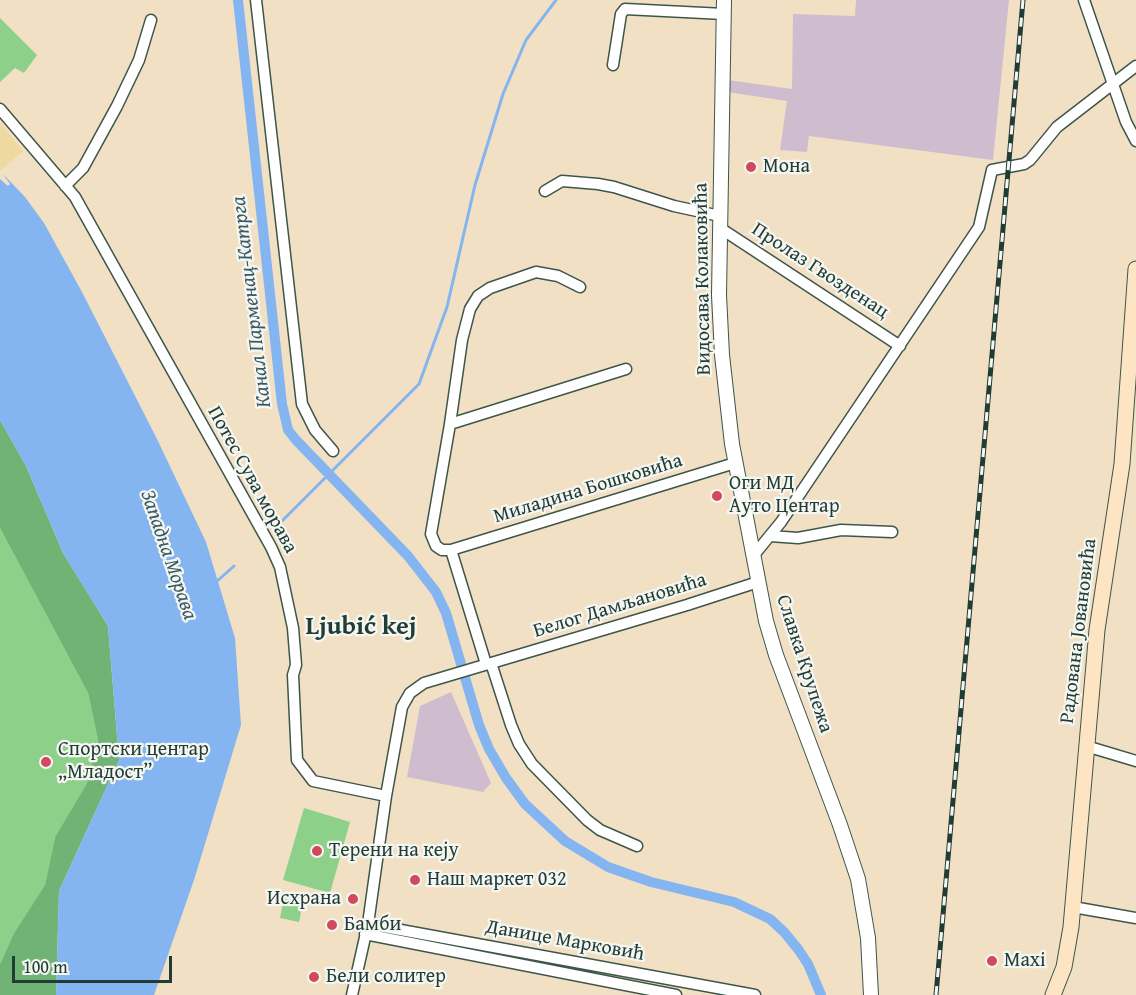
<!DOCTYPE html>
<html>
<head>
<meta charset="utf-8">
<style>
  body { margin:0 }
  #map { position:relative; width:1136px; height:995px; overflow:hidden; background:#f1e0c4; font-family:"Gentium Book Plus",serif }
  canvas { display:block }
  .scale { position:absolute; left:12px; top:956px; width:160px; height:27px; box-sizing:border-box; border:3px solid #1f3d34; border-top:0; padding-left:8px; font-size:18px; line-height:21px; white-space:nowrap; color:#1f3d34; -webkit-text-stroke:4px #f6f6f2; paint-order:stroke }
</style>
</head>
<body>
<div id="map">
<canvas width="1136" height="995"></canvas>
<div class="scale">100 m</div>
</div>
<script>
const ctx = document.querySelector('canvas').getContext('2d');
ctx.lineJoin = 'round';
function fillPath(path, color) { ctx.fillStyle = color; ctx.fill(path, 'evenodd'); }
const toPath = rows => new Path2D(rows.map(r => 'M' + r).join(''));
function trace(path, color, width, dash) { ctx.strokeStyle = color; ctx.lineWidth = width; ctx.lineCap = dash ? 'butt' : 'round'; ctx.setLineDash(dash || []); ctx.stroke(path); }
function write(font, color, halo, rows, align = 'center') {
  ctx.font = font + ' "Gentium Book Plus",serif'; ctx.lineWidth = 4.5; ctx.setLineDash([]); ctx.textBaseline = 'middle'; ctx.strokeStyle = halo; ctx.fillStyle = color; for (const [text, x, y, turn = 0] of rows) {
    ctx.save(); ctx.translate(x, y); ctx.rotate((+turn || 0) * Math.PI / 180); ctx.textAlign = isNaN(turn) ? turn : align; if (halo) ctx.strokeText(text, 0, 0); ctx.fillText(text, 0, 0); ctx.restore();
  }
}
fillPath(toPath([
  [856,0,1009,0,993,160,809,136,807,152,780,150,787,101,727,92,728,80,792,89,793,14,855,16],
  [451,692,491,783,483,792,407,777,420,706]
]), '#cfbdcf');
fillPath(toPath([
  [0,18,37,55,24,73,15,68,0,82],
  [0,528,88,693,98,740,87,783,55,837,45,885,14,933,0,964],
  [304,808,350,822,330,893,283,880],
  [284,898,303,902,299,922,280,918]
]), '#8cd089');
fillPath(toPath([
  [0,420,26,466,63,553,108,626,119,760,59,891,56,995,0,995,0,964,14,933,45,885,55,837,87,783,98,740,88,693,0,528]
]), '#71b275');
fillPath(toPath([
  [0,123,24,152,21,153,0,171]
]), '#eeda9e');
fillPath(toPath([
  [3,174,25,197,44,223,82,292,157,439,206,542,235,638,241,725,194,880,154,995,56,995,59,891,119,760,108,626,63,553,26,466,0,420,0,179,8,186,10,184]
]), '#84b5f0');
trace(toPath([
  [275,528,419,384,447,307,475,185,503,94,526,40,556,0],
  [215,583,234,566]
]), '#84b5f0', 3);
trace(toPath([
  [238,0,282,404,288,430,296,440,408,556,436,592,446,613,479,725,489,749,506,778,525,804,565,841,608,867,651,882,734,902,770,919,784,932,798,949,808,964,821,995]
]), '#84b5f0', 10);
const minor = toPath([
  [256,0,302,404,315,430,333,451],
  [1084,0,1126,122,1136,141],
  [613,65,621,14,625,9,724,14],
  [0,109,75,197,271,547,280,567,293,628,296,665,293,675,297,760,313,781,386,796],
  [65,186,83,168,117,106,139,60,151,20],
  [545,191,562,181,598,184,614,187,674,206,720,216],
  [720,228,900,346],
  [450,424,462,340,470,309,478,296,490,288,536,272,558,276,580,287],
  [770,536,798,538,841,530,892,532],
  [451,550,735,463],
  [754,555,781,522,979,227,992,170,1024,164,1030,160,1057,127,1136,66],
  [491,663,511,725,519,744,532,764,587,820,600,830,637,846],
  [486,664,451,550,442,550,436,546,431,534,450,424,626,369],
  [1086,746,1136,761],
  [1073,907,1136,918],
  [368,924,755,995],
  [365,934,676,995],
  [352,995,368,924,386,796,402,707,410,693,424,683,687,605,758,582]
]);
const tertiary = toPath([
  [724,0,719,295,722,355,732,444,766,621,776,655,840,825,858,879,868,938,871,995]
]);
const secondary = toPath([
  [1053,995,1064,967,1071,927,1097,630,1122,464,1136,269]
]);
trace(minor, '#3e554a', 13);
trace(tertiary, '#3e554a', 16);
trace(secondary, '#3e554a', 17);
trace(minor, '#fff', 10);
trace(tertiary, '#fff', 14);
trace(secondary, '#fde5c4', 15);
const rail = toPath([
  [936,995,1023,0]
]);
trace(rail, '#1f3d34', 5);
trace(rail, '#f6f6f2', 3, [9]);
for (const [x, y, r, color] of [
  [751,167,6,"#d1495b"],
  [717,496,6,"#d1495b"],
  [46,762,6,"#d1495b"],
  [317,851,6,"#d1495b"],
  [415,880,6,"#d1495b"],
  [353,899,6,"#d1495b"],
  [332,925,6,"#d1495b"],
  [992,961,6,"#d1495b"],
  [314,977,6,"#d1495b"]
]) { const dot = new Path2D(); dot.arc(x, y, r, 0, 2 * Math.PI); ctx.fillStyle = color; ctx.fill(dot); trace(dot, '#f6f6f2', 2); }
write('20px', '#1f3d34', '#f6f6f2', [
  ["Мона",763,167],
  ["Оги МД",729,484],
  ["Ауто Центар",729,507],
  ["Спортски центар",58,750],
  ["„Младост”",58,773],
  ["Терени на кеју",329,851],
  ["Наш маркет 032",427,880],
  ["Исхрана",341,899,"right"],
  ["Бамби",344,925],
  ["Maxi",1004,961],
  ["Бели солитер",326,977]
], 'left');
write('20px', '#1f3d34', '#f6f6f2', [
  ["Пролаз Гвозденац",820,271,33],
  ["Видосава Колаковића",703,279,-91],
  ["Потес Сува морава",252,480,61],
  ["Миладина Бошковића",588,489,-17],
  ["Белог Дамљановића",620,606,-17],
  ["Радована Јовановића",1079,631,-83],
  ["Славка Крупежа",804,664,72],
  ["Данице Марковић",565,941,10]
]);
write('italic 21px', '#385b63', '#f6f6f2', [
  ["Канал Парменац-Катрга",252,302,-97],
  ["Западна Морава",168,555,71]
]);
write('bold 26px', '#1f3d34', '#f6f6f2', [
  ["Ljubić kej",361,627]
]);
</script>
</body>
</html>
